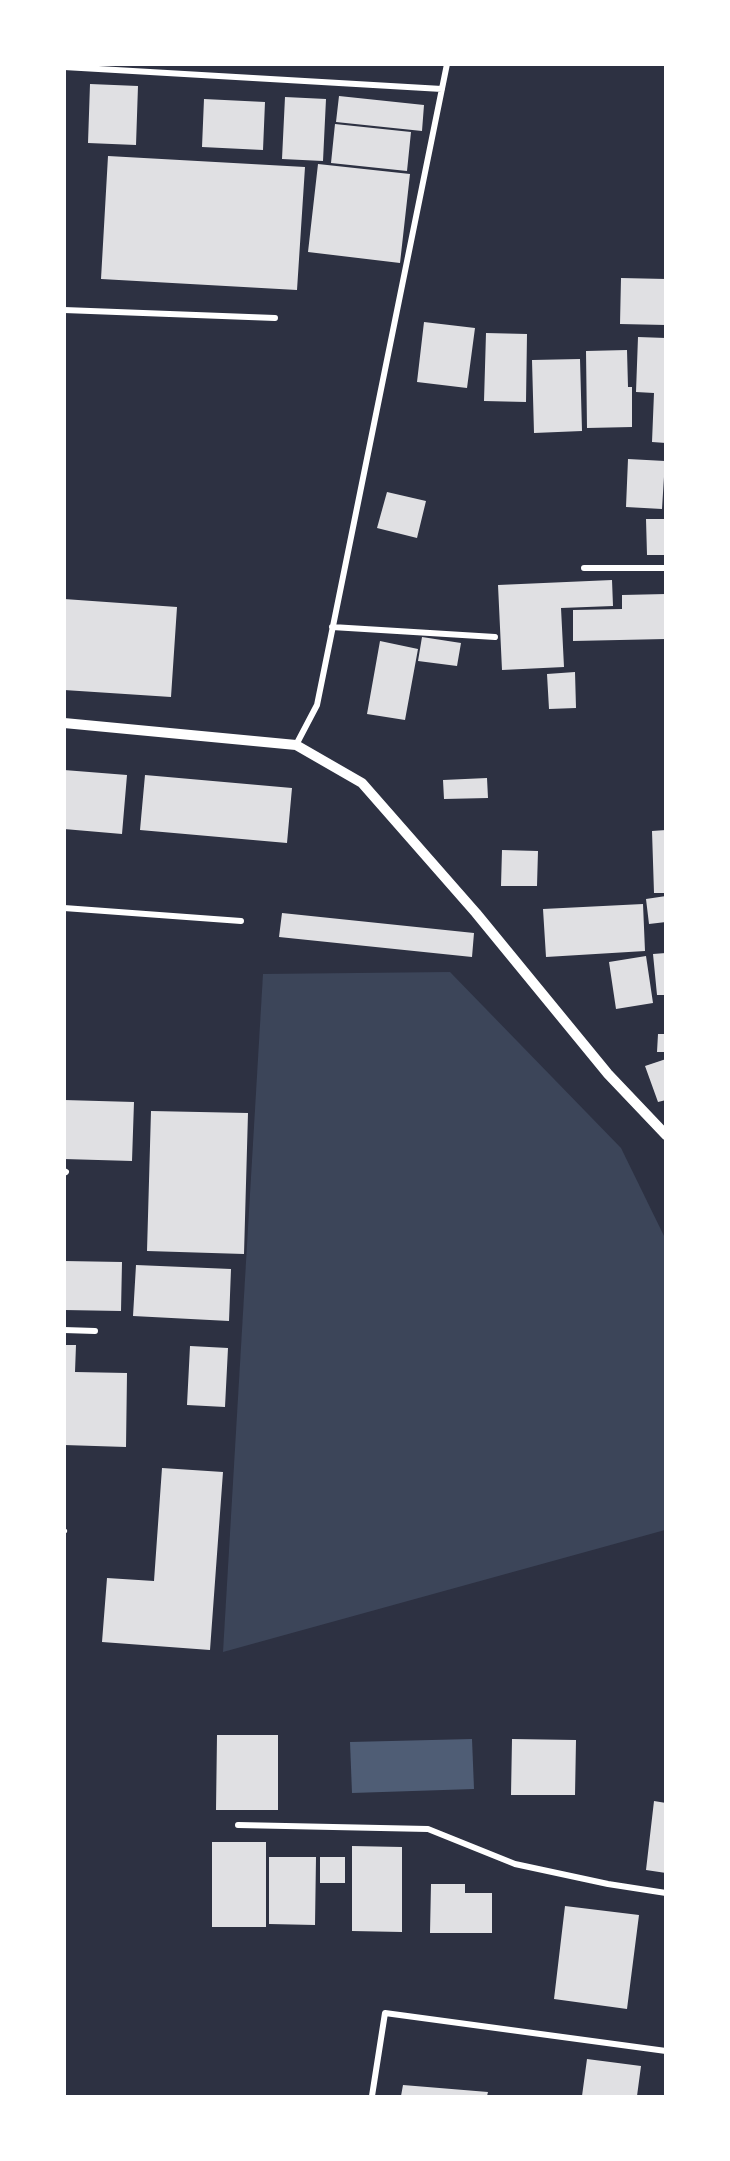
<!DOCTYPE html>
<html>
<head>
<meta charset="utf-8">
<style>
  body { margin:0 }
  #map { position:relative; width:730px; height:2161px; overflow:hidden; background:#2d3142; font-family:"Libre Baskerville",serif }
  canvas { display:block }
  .frame { position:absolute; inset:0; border:66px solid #fff; pointer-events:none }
</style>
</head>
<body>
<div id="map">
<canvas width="730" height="2161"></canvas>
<div class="frame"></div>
</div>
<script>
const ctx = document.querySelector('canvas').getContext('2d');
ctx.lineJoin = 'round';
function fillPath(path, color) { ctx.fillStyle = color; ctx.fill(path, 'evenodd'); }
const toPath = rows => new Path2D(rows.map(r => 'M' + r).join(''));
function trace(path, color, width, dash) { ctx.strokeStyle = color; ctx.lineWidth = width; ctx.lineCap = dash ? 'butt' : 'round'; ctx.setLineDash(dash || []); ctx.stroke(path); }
fillPath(toPath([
  [450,972,621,1148,665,1238,665,1530,223,1652,263,974]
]), '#3c4559');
fillPath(toPath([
  [472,1739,474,1789,352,1793,350,1742]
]), '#4f5d75');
fillPath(toPath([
  [90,84,138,86,136,145,88,143],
  [339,96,424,105,422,131,336,122],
  [285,97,326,99,323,161,282,159],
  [204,99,265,102,263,150,202,147],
  [335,124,411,132,407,171,331,163],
  [108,156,305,167,297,290,101,279],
  [318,164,410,174,400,263,308,252],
  [621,278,666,279,666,325,620,324],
  [424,322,475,328,467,388,417,382],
  [486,333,527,334,526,402,484,401],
  [638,337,666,338,666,443,652,442,654,393,636,392],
  [627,350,628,387,632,387,632,427,587,428,586,351],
  [580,359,582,431,534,433,532,360],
  [628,459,665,461,662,509,626,507],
  [387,492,426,501,417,538,377,528],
  [646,519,666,519,666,555,647,555],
  [612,580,613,606,561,608,564,667,502,670,498,585],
  [666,594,666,639,573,641,573,610,622,609,622,595],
  [64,599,177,607,171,697,64,690],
  [422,637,461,643,457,666,418,661],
  [380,641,418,649,405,720,367,714],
  [575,672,576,708,549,709,547,674],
  [64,770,127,775,122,834,64,829],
  [145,775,292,788,287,843,140,830],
  [487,778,488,798,444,799,443,780],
  [666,830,666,893,654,893,652,831],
  [502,850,538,851,537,886,501,886],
  [666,896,666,922,649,924,646,899],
  [643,904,645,951,546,957,543,909],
  [282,913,474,933,472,957,279,937],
  [666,953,666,995,657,995,653,954],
  [646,956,653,1003,616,1009,609,962],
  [658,1034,666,1034,666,1052,657,1052],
  [666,1059,666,1100,658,1102,645,1066],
  [64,1100,134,1102,132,1161,64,1159],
  [151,1111,248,1113,244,1254,147,1251],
  [64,1261,122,1262,121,1311,64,1310],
  [136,1265,231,1269,229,1321,133,1316],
  [64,1345,76,1345,75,1372,127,1373,126,1447,64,1445],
  [190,1346,228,1348,225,1407,187,1405],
  [162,1468,223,1472,210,1650,102,1642,107,1578,154,1581],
  [217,1735,278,1735,278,1810,216,1810],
  [512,1739,576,1740,575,1795,511,1795],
  [654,1801,666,1803,666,1873,646,1870],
  [212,1842,266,1842,266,1927,212,1927],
  [352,1846,402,1847,402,1932,352,1931],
  [269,1857,316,1857,315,1925,269,1924],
  [320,1857,345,1857,345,1883,320,1883],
  [431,1884,465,1884,465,1893,492,1893,492,1933,430,1933],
  [565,1906,639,1915,627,2009,554,1999],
  [587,2059,641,2066,637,2096,582,2096],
  [403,2085,488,2092,487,2096,401,2096]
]), '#e0e0e3');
trace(toPath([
  [64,1531,65,1531]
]), '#fff', 4.5);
trace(toPath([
  [64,67,442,89],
  [64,310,275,318],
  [584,568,666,568],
  [332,627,495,637],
  [296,745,317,705,447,64],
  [64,908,241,921],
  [64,1171,66,1172],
  [64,1330,95,1331],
  [238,1825,428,1829,515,1864,608,1884,666,1893],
  [372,2096,385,2013,666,2051]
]), '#fff', 6);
trace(toPath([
  [64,723,296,745,362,783,476,913,608,1074,666,1135]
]), '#fff', 10);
</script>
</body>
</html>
